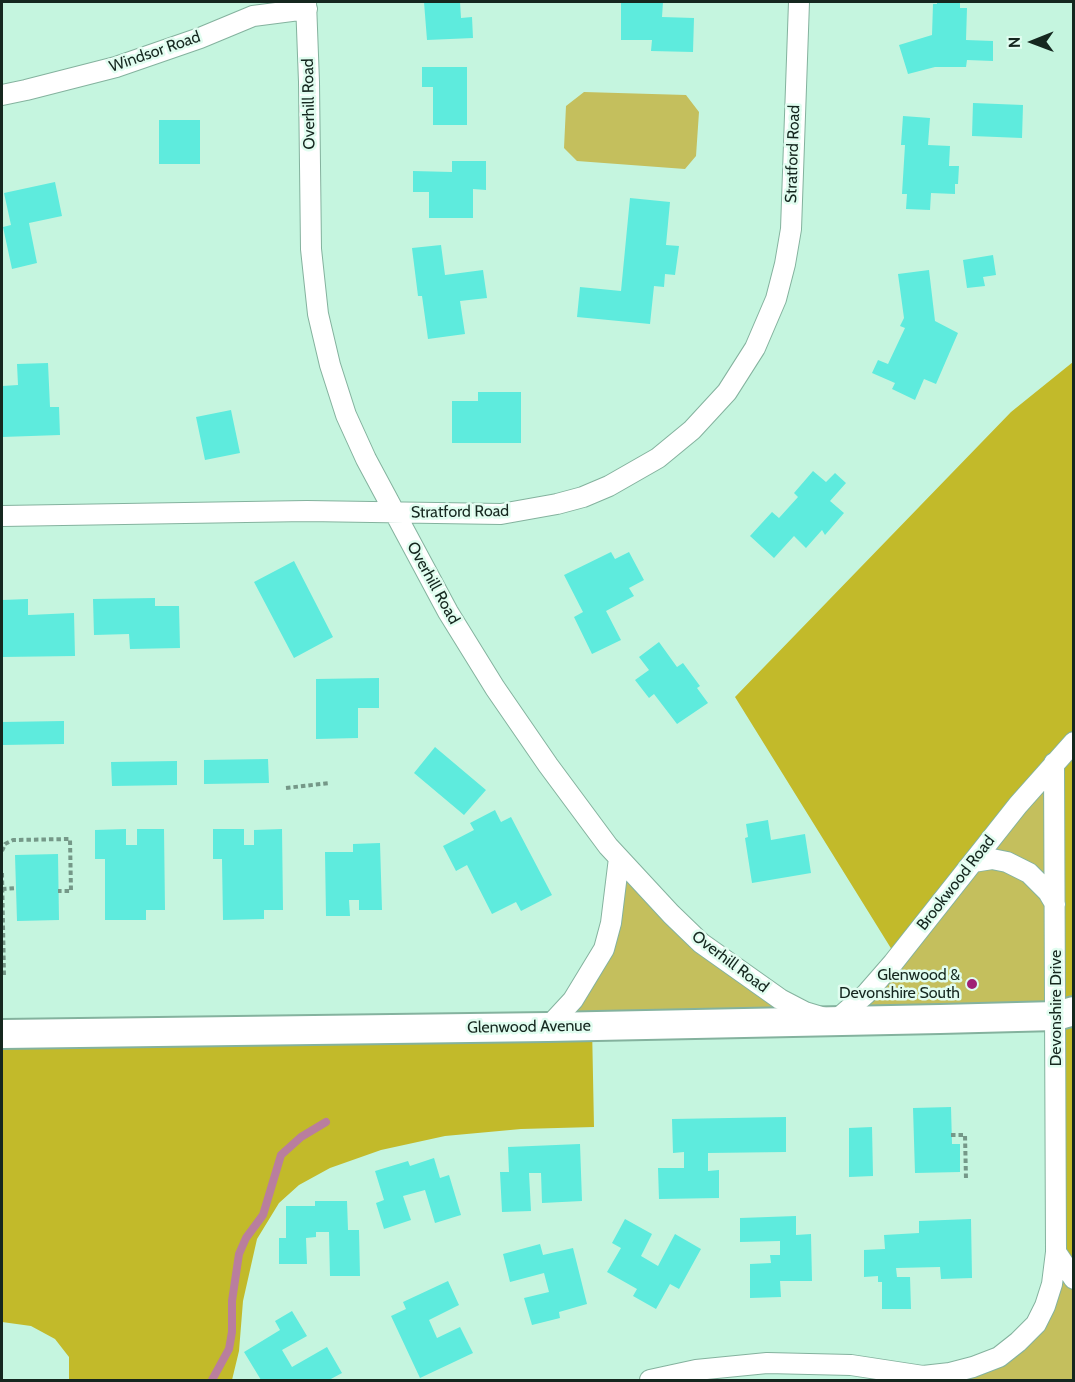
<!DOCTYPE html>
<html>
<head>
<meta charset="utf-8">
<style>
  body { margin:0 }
  #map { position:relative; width:1075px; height:1382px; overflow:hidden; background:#c5f5df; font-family:Cabin,sans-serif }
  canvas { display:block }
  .frame { position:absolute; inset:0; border:3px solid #15271f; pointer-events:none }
  .north { position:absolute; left:1003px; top:12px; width:60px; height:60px; -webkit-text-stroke:4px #e1fdf0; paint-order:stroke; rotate:269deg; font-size:16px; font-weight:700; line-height:24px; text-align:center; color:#15271f }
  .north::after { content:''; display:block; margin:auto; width:21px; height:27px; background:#15271f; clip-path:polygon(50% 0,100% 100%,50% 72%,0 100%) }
</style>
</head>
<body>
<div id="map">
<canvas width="1075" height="1382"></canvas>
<div class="frame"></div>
<div class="north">N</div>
</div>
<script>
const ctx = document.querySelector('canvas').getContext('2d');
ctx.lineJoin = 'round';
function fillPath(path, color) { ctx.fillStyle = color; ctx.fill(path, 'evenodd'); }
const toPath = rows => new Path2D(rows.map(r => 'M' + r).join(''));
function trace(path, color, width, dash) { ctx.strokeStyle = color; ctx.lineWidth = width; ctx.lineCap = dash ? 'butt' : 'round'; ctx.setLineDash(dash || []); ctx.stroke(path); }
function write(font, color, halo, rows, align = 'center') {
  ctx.font = font + ' Cabin,sans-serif'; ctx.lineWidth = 5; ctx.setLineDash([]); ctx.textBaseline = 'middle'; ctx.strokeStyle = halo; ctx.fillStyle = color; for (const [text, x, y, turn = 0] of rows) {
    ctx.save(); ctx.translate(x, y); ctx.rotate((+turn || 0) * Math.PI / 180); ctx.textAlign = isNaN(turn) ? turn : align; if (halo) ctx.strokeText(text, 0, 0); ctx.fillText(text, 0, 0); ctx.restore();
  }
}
fillPath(toPath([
  [584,92,686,95,699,112,696,156,685,169,577,161,564,148,566,106],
  [1054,763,1074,1011,1073,1380,932,1380,973,1367,1045,1306,1055,1016,548,1027,590,973,619,858,701,943,835,1021]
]), '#c4bf5d');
fillPath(toPath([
  [1073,362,1073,1279,1056,1252,1054,764,897,958,735,697,1011,412],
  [592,1026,594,1127,521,1129,445,1136,381,1150,330,1168,299,1185,279,1203,257,1239,243,1301,239,1351,232,1380,69,1380,69,1357,55,1339,31,1326,2,1322,2,1034]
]), '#c2ba2a');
trace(toPath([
  [212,1380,229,1349,232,1332,232,1301,239,1254,246,1238,263,1215,281,1155,301,1137,326,1122]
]), '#b97e9e', 8);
fillPath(toPath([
  [424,2,460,2,461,18,472,17,473,38,427,40],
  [621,2,663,2,662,17,694,18,693,52,651,51,652,40,621,40],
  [937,2,960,2,960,8,967,8,966,40,993,41,993,61,967,60,966,67,935,67,908,74,899,45,932,35,933,4,937,4],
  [422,67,467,67,467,125,433,125,433,87,422,87],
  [973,103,1023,105,1022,138,972,136],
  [903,116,930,118,928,145,950,146,949,166,959,166,958,184,955,184,955,194,931,193,930,210,906,209,907,194,902,194,905,145,901,145],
  [159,120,200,120,200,164,159,164],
  [452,161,486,161,486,190,473,189,473,218,429,218,429,192,413,192,413,171,452,172],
  [55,182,62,216,29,223,37,263,12,269,3,227,11,225,4,193],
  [630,198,670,202,666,245,679,246,675,275,665,274,664,287,654,286,650,324,577,317,580,287,621,291],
  [441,245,445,275,483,270,487,298,460,301,465,334,428,339,422,296,418,296,412,248],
  [993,255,996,275,983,277,985,286,967,288,963,260],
  [929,270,935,321,958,333,936,384,924,379,915,400,892,389,895,383,872,373,878,360,888,364,905,328,900,326,904,318,898,274],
  [48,363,50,407,59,407,60,435,2,437,2,386,18,385,17,364],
  [478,392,521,392,521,443,452,443,452,401,478,401],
  [231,410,240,453,205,460,196,417],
  [813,471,826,482,835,473,846,483,830,501,844,513,825,535,822,530,806,548,794,536,774,558,750,536,772,512,779,518,798,497,794,493],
  [611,552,615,559,629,552,644,580,629,588,634,596,606,611,621,640,592,654,574,617,583,612,564,575],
  [294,561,333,637,294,658,254,582],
  [155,598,155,606,179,606,180,648,130,649,129,634,94,635,93,599],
  [28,599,28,615,74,613,75,656,2,657,2,600],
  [659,642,677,667,683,663,700,686,697,688,708,703,677,724,654,694,649,698,635,680,649,670,639,657],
  [379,678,379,708,358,708,358,738,316,739,316,679],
  [64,721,64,744,2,745,2,722],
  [435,747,486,790,464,815,414,773],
  [268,759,269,783,204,784,204,760],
  [177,761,177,785,112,786,111,762],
  [495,810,501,822,511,817,552,895,521,911,516,902,492,914,467,865,456,871,443,846,474,830,470,823],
  [768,820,771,840,805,834,811,873,752,883,745,838,748,837,746,824],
  [126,829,126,845,137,845,137,829,164,829,165,910,146,910,146,920,105,920,105,859,95,859,95,830],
  [213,829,244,829,244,845,254,845,254,830,282,829,283,910,264,910,264,919,223,920,222,859,213,859],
  [380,843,382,910,359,910,359,900,349,900,350,916,326,916,325,852,353,852,353,844],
  [58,854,59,920,17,921,15,855],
  [951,1107,952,1144,960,1144,960,1172,915,1173,913,1108],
  [786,1117,786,1152,708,1153,708,1171,719,1170,719,1198,659,1199,658,1168,684,1168,684,1152,673,1153,672,1119],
  [872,1127,873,1176,849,1177,849,1128],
  [580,1144,582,1201,542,1203,541,1173,529,1173,531,1211,502,1212,500,1172,509,1172,508,1147],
  [434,1158,440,1178,449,1175,461,1215,435,1223,425,1190,403,1196,411,1220,384,1229,376,1203,384,1200,375,1171,408,1161,410,1166],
  [315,1201,347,1201,348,1230,359,1230,360,1276,330,1276,329,1232,316,1232,316,1237,306,1238,307,1264,279,1264,279,1238,286,1238,286,1206,315,1206],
  [796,1216,796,1235,811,1234,812,1281,780,1281,781,1297,750,1298,750,1264,771,1263,770,1255,780,1255,780,1241,740,1242,740,1218],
  [625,1219,652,1234,641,1256,658,1266,675,1234,701,1249,679,1289,670,1284,656,1309,633,1296,637,1289,607,1272,621,1248,612,1243],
  [971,1219,972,1278,941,1279,940,1267,896,1268,897,1277,910,1277,911,1309,882,1309,882,1282,878,1282,878,1276,864,1277,864,1250,885,1249,884,1235,919,1233,919,1221],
  [540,1244,543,1255,573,1248,587,1304,559,1312,560,1318,532,1325,524,1298,549,1292,544,1273,510,1282,503,1254],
  [448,1281,459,1305,429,1320,437,1338,460,1327,473,1353,420,1378,391,1316,406,1309,403,1302],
  [292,1311,307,1336,282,1350,292,1367,327,1347,342,1373,329,1380,261,1380,244,1352,280,1330,275,1321]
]), '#5eebdd');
const street = toPath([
  [306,2,309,82,311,249,318,314,330,365,346,415,366,459,448,612,495,688,548,765,608,846,671,914,701,943,780,999,805,1012,835,1021,866,994,893,963,1018,805,1074,742],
  [2,95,26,90,116,67,200,38,253,16,307,9],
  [2,516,307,511,501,514,557,504,583,497,609,486,658,458,692,430,727,392,755,348,776,299,785,264,791,229,799,2],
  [973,862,992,859,1007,862,1029,873,1048,892,1055,904],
  [548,1027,573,1000,604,949,611,923,619,858],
  [1056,1252,1074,1279],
  [650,1380,696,1370,767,1363,851,1365,923,1376,950,1373,973,1367,999,1357,1018,1342,1036,1324,1045,1306,1052,1284,1056,1252,1054,763]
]);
const secondary = toPath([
  [2,1034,548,1027,940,1019,1056,1016,1074,1011]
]);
trace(street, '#84b29e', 22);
trace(secondary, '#84b29e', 32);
trace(toPath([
  [286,788,329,783],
  [2,851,5,844,13,840,70,839,71,891,58,891],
  [2,873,4,977],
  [2,889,16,888],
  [951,1135,965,1135,966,1179]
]), '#759888', 4, [4.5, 3]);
trace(street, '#fff', 20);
trace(secondary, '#fff', 28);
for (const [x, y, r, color] of [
  [972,984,6,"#a02174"]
]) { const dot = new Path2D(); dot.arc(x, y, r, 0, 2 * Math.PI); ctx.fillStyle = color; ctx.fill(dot); trace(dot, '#e1fdf0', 2); }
write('16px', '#15271f', '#e1fdf0', [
  ["Windsor Road",155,52,-19],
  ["Overhill Road",309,104,-91],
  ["Stratford Road",793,154,-88],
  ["Stratford Road",460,512,-1],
  ["Overhill Road",433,583,61],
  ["Brookwood Road",956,883,-52],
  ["Overhill Road",730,962,37],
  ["Devonshire Drive",1056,1008,-90],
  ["Glenwood Avenue",529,1027,-1]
]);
write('16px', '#15271f', '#e1fdf0', [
  ["Glenwood &",960,975],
  ["Devonshire South",960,993]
], 'right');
</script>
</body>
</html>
